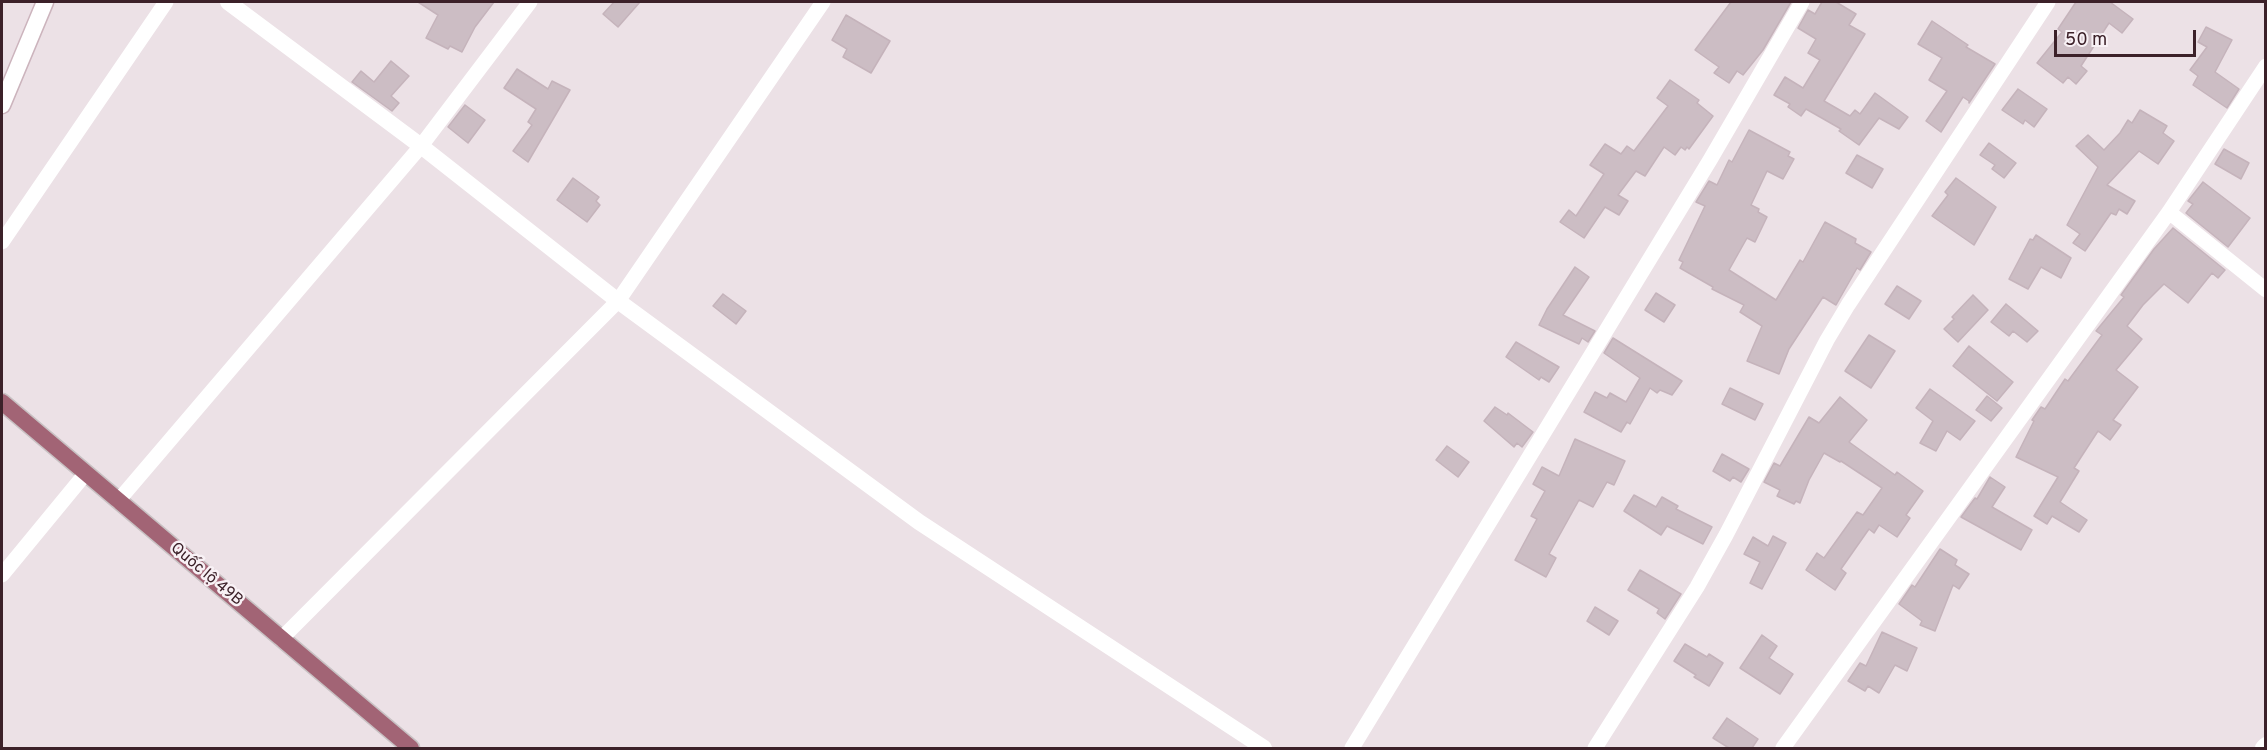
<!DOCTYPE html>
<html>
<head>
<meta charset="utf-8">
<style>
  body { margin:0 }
  #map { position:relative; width:2267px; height:750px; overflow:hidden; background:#ece1e6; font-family:Overpass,sans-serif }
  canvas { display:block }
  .frame { position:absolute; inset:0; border:3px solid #3c2129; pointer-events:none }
  .scale { position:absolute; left:2054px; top:30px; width:142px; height:27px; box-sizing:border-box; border:3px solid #3c2129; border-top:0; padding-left:8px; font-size:18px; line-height:21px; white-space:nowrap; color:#3c2129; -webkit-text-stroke:4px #f8f1f5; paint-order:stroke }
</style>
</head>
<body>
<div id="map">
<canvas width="2267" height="750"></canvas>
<div class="frame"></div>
<div class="scale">50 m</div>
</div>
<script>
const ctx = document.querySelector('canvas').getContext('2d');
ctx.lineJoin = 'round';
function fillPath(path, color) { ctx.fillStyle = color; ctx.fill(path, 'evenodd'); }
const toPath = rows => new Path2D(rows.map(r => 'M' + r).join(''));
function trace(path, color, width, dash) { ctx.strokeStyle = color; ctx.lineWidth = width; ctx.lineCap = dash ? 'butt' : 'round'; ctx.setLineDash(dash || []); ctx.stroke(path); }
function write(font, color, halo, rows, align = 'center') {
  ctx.font = font + ' Overpass,sans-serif'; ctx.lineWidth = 5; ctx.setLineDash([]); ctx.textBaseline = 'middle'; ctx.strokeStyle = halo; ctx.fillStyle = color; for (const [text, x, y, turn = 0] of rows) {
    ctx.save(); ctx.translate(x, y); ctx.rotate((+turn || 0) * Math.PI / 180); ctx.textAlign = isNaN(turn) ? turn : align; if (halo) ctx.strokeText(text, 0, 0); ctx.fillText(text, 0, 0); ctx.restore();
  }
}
const building = toPath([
  [418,2,494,2,475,27,462,52,450,46,448,49,426,38,438,15,418,2],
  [614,2,640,2,618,27,603,14,614,2],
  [1731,2,1791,2,1763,50,1743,75,1737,71,1729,83,1714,73,1719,67,1695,50,1731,2],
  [1822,2,1836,2,1856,14,1849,25,1865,34,1824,101,1850,116,1855,110,1860,114,1875,93,1908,117,1899,129,1879,118,1859,145,1839,131,1841,129,1806,109,1801,116,1788,107,1790,104,1774,95,1785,77,1803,88,1820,60,1808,53,1816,39,1798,28,1808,10,1815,14,1822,2],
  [2076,2,2110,2,2133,19,2122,33,2109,23,2081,66,2087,71,2076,84,2068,77,2063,83,2037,63,2062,32,2058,29,2076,2],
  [846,15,890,41,871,73,843,57,847,49,832,40,846,15],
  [1932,21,1968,45,1966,47,1995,64,1969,103,1969,101,1963,97,1941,132,1926,121,1947,91,1929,80,1942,58,1918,44,1932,21],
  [2206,27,2232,40,2215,72,2239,89,2227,108,2193,85,2198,76,2190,70,2207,47,2198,42,2206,27],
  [391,61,409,76,391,96,399,103,392,111,352,82,361,71,374,82,391,61],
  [517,69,548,89,552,81,570,90,528,162,513,151,532,125,528,122,536,109,504,88,517,69],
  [1670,80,1699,100,1697,103,1713,116,1689,149,1687,147,1685,150,1681,147,1675,155,1664,147,1645,176,1636,171,1618,195,1628,201,1619,215,1605,207,1584,238,1560,222,1569,210,1576,216,1604,174,1590,165,1605,144,1621,154,1627,146,1634,151,1668,106,1657,98,1670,80],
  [2018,89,2047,109,2034,127,2025,120,2023,124,2002,110,2018,89],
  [465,105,485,120,468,143,448,127,465,105],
  [2140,110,2167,126,2163,133,2174,141,2158,164,2139,151,2107,185,2135,201,2127,214,2119,209,2116,215,2111,213,2085,251,2073,243,2080,234,2067,225,2098,167,2076,146,2088,135,2104,150,2120,133,2128,120,2132,123,2140,110],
  [1749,130,1790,152,1788,156,1794,159,1783,179,1767,171,1751,205,1759,209,1758,212,1767,217,1755,242,1747,238,1729,270,1776,300,1800,260,1803,262,1825,222,1856,239,1855,243,1871,252,1860,270,1857,268,1836,305,1823,297,1789,349,1779,374,1747,361,1762,326,1740,312,1744,305,1712,289,1713,287,1680,268,1683,262,1679,260,1705,206,1696,202,1709,181,1717,185,1729,160,1732,162,1749,130],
  [1989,143,2016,163,2004,178,1992,169,1995,165,1980,155,1989,143],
  [2224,149,2249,163,2241,179,2215,164,2224,149],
  [1857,155,1883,169,1872,188,1846,173,1857,155],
  [573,178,599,197,596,201,600,205,587,222,557,200,573,178],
  [1956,178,1996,207,1974,245,1932,216,1948,195,1945,192,1956,178],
  [2203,182,2250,218,2228,247,2186,213,2193,204,2188,201,2203,182],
  [2173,228,2225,270,2218,278,2212,273,2188,303,2164,284,2143,305,2127,326,2142,339,2116,370,2138,387,2113,420,2121,425,2110,440,2098,431,2074,468,2079,471,2060,502,2087,520,2079,532,2052,516,2047,524,2034,516,2058,477,2016,457,2034,421,2032,420,2041,407,2045,409,2065,379,2068,381,2102,335,2096,331,2124,297,2121,295,2154,249,2173,228],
  [2036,235,2071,258,2061,278,2041,267,2028,289,2009,279,2030,239,2033,240,2036,235],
  [1575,267,1589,277,1563,315,1595,331,1588,342,1582,338,1579,344,1539,325,1547,309,1575,267],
  [1897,286,1921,301,1909,319,1885,304,1897,286],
  [1656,293,1675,305,1664,322,1645,310,1656,293],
  [723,294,746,311,736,324,713,306,723,294],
  [1973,295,1988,310,1958,342,1944,329,1954,319,1952,317,1973,295],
  [2006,304,2038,331,2027,342,2013,331,2009,336,1991,322,2006,304],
  [1869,335,1895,351,1871,388,1845,371,1869,335],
  [1613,338,1682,381,1672,395,1660,390,1657,393,1650,388,1630,424,1627,422,1621,432,1584,412,1595,392,1607,398,1610,393,1626,402,1640,378,1604,353,1613,338],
  [1516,342,1559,367,1549,382,1541,377,1539,380,1506,357,1516,342],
  [1969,346,2013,382,1997,401,1953,366,1969,346],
  [1730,388,1763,404,1755,420,1722,404,1730,388],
  [1930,389,1975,421,1960,440,1947,431,1936,451,1920,443,1933,421,1916,408,1930,389],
  [1987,396,2002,408,1991,421,1976,410,1987,396],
  [1840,397,1867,420,1849,442,1895,475,1897,472,1923,491,1906,515,1910,518,1897,537,1879,525,1874,533,1869,529,1841,569,1846,573,1835,590,1806,570,1817,553,1824,558,1857,512,1863,515,1882,488,1841,461,1840,462,1824,453,1809,480,1800,503,1796,501,1794,504,1777,496,1780,490,1764,482,1774,463,1780,466,1809,417,1819,423,1840,397],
  [1495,407,1507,415,1508,413,1533,432,1522,447,1517,443,1514,447,1484,421,1495,407],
  [1575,439,1625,461,1614,485,1607,482,1593,507,1579,500,1549,554,1556,558,1546,577,1515,560,1537,519,1531,516,1545,491,1533,484,1542,467,1559,476,1575,439],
  [1447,446,1469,462,1458,477,1436,460,1447,446],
  [1722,454,1749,469,1741,482,1733,477,1730,481,1713,471,1722,454],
  [1990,477,2005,487,1992,507,2032,530,2021,550,1961,517,1975,498,1977,499,1990,477],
  [1634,495,1656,507,1662,497,1678,506,1676,509,1712,527,1703,544,1667,526,1661,535,1624,511,1634,495],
  [1773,536,1786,543,1762,589,1750,583,1760,562,1744,554,1753,537,1768,546,1773,536],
  [1940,549,1957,560,1955,565,1969,574,1959,589,1953,585,1935,631,1920,625,1922,621,1899,604,1912,585,1915,587,1940,549],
  [1640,570,1681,594,1665,619,1657,613,1659,609,1628,590,1640,570],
  [1595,607,1618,621,1609,635,1587,621,1595,607],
  [1882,632,1917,648,1907,671,1895,665,1879,693,1868,686,1865,691,1848,681,1860,663,1866,666,1882,632],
  [1762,635,1777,646,1769,658,1793,674,1780,694,1740,668,1762,635],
  [1685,644,1707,657,1709,654,1723,663,1709,686,1694,677,1696,675,1674,661,1685,644],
  [1727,718,1758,739,1752,748,1729,748,1713,738,1727,718]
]);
fillPath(building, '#ccbdc4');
trace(building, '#c5b3bb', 1.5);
const secondary = toPath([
  [2,105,45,2]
]);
const primary = toPath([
  [2,402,411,748]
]);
trace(secondary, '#ccb4bd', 19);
trace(primary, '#c8c1c3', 19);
trace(toPath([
  [2169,212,2266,290],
  [2,242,166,2],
  [118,501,421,146,530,2],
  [2,575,86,473],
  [281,639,618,301,823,2],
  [1352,748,1710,160,1802,2],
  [1595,748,1697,587,1726,535,1827,340,1848,305,2048,2],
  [1783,748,2169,212,2266,66]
]), '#fff', 15);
trace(toPath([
  [228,2,421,146,618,301,919,522,1264,748],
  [2263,748,2266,745]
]), '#fff', 16);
trace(secondary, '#fff', 16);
trace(primary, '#a26475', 16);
write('16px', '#3c2129', '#f8f1f5', [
  ["Quốc lộ 49B",206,575,40]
]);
</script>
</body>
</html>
